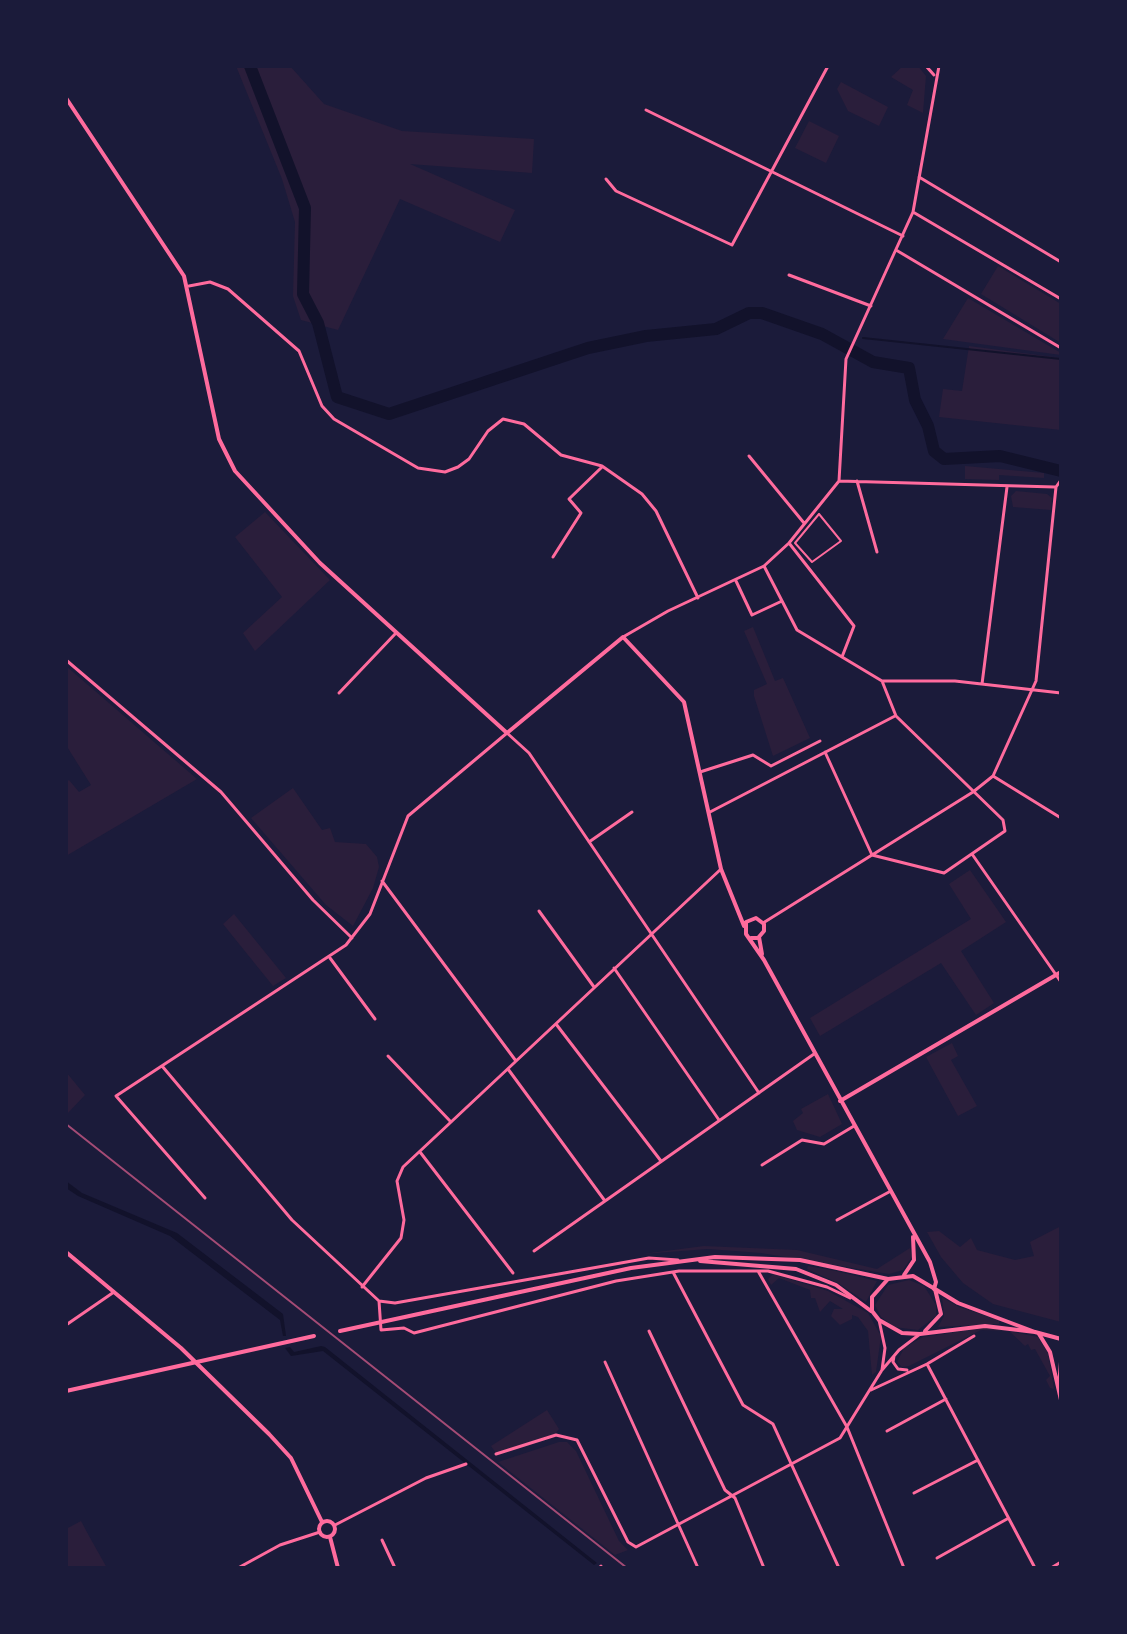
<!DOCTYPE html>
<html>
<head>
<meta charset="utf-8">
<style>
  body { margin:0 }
  #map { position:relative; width:1127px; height:1634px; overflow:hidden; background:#1b1b3a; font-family:"Archivo Narrow",sans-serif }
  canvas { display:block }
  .frame { position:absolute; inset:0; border:68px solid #1b1b3a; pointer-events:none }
</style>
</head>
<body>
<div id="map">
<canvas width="1127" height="1634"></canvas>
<div class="frame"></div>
</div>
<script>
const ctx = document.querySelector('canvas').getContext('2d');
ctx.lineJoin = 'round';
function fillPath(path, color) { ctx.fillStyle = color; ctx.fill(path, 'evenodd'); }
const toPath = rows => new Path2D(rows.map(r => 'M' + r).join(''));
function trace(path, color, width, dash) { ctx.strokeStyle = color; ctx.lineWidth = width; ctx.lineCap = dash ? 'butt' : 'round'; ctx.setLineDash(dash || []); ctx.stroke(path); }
fillPath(toPath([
  [236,66,290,66,324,104,402,131,534,139,532,173,410,164,515,210,500,242,400,199,338,330,301,320,293,296,295,222,282,179],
  [903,66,918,66,926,76,923,113,907,105,913,90,891,77],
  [841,82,888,107,879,126,848,111,837,89],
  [809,121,839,136,826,163,795,148],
  [998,266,1061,304,1061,343,981,294],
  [968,298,1061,353,1061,355,943,339],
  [969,346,1061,358,1061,430,939,417,943,389,962,391],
  [965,466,1044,473,1044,478,999,475,999,480,965,479],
  [1016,491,1047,494,1052,498,1051,510,1013,507,1011,496],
  [265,512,330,580,255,651,243,633,282,597,235,537],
  [753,627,775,681,783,678,810,738,773,756,754,696,754,690,767,684,744,631],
  [66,666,197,779,66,856,66,782,69,780,79,792,91,785,66,745],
  [293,788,322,830,330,828,335,842,366,844,377,857,379,867,373,888,353,926,326,905,251,818],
  [970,870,1006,922,961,951,994,1003,976,1015,941,963,820,1036,810,1018,971,919,949,884],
  [234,914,286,978,273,986,223,924],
  [952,1043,958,1056,951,1060,977,1106,958,1116,926,1057],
  [66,1072,85,1095,66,1115],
  [828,1094,842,1124,820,1137,797,1130,793,1121,803,1113,801,1109],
  [1061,1226,1061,1322,993,1304,963,1283,941,1257,927,1232,939,1231,960,1247,971,1238,977,1250,1015,1260,1034,1256,1030,1242],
  [704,1246,797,1250,877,1269,910,1248,912,1257,903,1270,889,1274,761,1253,708,1249,642,1254],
  [808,1266,836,1271,877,1281,866,1302,838,1283,807,1269],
  [773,1274,828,1291,868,1313,881,1336,876,1372,872,1375,868,1331,858,1317,852,1315,852,1319,840,1325,831,1316,834,1309,843,1309,830,1301,820,1312,815,1298,811,1298,810,1290,779,1278,771,1285,768,1279],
  [909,1280,924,1286,936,1305,936,1316,918,1330,894,1327,881,1317,875,1305,888,1285],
  [942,1297,959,1307,999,1320,999,1324,938,1327,944,1316],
  [984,1328,998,1329,1038,1337,1048,1353,1054,1389,1050,1388,1046,1380,1050,1376,1035,1349,1031,1350,1028,1344,1025,1346,1009,1331,981,1330,909,1366,902,1367,897,1362,904,1348,923,1337],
  [547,1410,559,1429,555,1434,496,1453,491,1446],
  [559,1442,567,1442,576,1451,619,1541,628,1550,615,1555,498,1462],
  [81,1521,89,1536,107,1568,66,1568,66,1529]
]), '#2a1e3b');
fillPath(toPath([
  [66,1181,82,1193,177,1233,283,1314,286,1336,283,1336,280,1320,170,1236,78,1196,66,1188],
  [321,1346,325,1347,597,1563,594,1565,323,1351,291,1356,285,1348,290,1347,294,1352]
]), '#12122b');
trace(toPath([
  [863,338,1061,359]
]), '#12122b', 2);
trace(toPath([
  [250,66,305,208,303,294,318,323,337,397,389,414,588,348,646,336,716,329,749,313,762,313,822,334,873,362,909,368,915,400,928,426,934,451,944,459,1000,456,1061,471]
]), '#12122b', 12);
trace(toPath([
  [819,514,841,541,812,562,795,543,819,514]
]), '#ff6b9d', 2);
trace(toPath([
  [926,66,934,75],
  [646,110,903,236],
  [919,177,1061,262],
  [606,179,616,191,732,245,828,66],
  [913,212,1061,299],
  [896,250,1061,348],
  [789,275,871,306],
  [189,286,210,282,228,289,299,351,322,406,334,419,418,468,445,472,458,467,469,459,488,431,503,419,524,424,561,455,602,466,642,494,656,511,698,598],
  [749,456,804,523],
  [839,481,1055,487],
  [857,481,877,552],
  [1056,487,1061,480],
  [789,543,854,626,842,657],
  [553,557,581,513,569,499,602,467],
  [764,566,797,630,882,681,896,716,1003,820,1005,831,944,873,872,855,825,752],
  [736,581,752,615,782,601],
  [623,637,668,611,764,566,789,543,839,481,846,359,913,212,939,66],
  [66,660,221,792,313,900,352,938],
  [882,681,955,681,1061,693],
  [982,684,1007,487],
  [339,693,396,633],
  [700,772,753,755,771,766,820,741],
  [993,776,1061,818],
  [710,812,895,716],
  [589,842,632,812],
  [972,854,1061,982],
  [382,881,516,1061],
  [539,911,594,987],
  [763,923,973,792,993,776,1036,681,1056,487],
  [330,958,375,1019],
  [614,968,719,1120],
  [556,1024,661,1161],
  [388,1056,451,1122],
  [162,1066,292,1220,379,1301,395,1303,649,1258,678,1260],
  [508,1069,605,1201],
  [420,1152,513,1273],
  [762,1165,802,1140,824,1144,854,1126],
  [205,1198,116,1096,346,945,370,914,408,816,507,733,529,753,759,1093],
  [837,1220,889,1192],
  [534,1251,814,1054],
  [758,1271,847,1427,904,1568],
  [673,1272,743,1405,773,1424,839,1568],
  [362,1287,401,1238,404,1220,397,1181,403,1167,721,869],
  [379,1301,381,1330,404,1328,414,1333,616,1281,679,1271,768,1271,827,1287,850,1298],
  [879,1320,885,1348,882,1370],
  [66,1325,114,1292],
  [649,1331,725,1490,735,1498,764,1568],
  [894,1356,893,1362,898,1369,907,1370],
  [605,1362,698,1568],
  [927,1364,1035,1568],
  [871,1390,927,1364,974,1336],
  [887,1431,946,1399],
  [496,1454,556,1435,577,1440,628,1542,636,1547,840,1438,882,1370,899,1350,920,1334],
  [914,1493,978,1460],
  [335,1525,426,1478,466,1464],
  [382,1540,395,1568],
  [937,1558,1007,1519],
  [238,1568,280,1545,320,1532],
  [599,1568,601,1566],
  [1051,1568,1061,1562]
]), '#ff6b9d', 3);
trace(toPath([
  [66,98,184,276,219,439,235,471,320,563,507,733,623,637,684,702,721,869,744,926],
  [759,937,762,954],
  [751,938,758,938,764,931,764,924,756,918,746,922,746,934,764,960,930,1262,936,1282,934,1289],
  [840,1101,1061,972],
  [66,1252,181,1348,269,1434,291,1458,322,1522],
  [904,1275,914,1260,913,1237],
  [1039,1334,1050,1352,1061,1400],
  [1059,1386,1061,1362],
  '319 1529a8 8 0 1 1 16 0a8 8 0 1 1-16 0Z',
  [330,1537,338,1568]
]), '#ff6b9d', 4);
trace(toPath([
  [700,1261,796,1269,836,1285,871,1311],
  [935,1289,958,1303,1035,1332],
  [340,1331,631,1268,715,1257,800,1260,888,1279],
  [925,1331,941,1314,935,1289,913,1276,888,1279,872,1297,872,1311,879,1320,902,1333,920,1334,985,1326,1035,1332,1061,1339],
  [66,1391,314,1336]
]), '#ff6b9d', 4);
trace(toPath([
  [66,1124,627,1568]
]), '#a44b75', 2);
</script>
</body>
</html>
